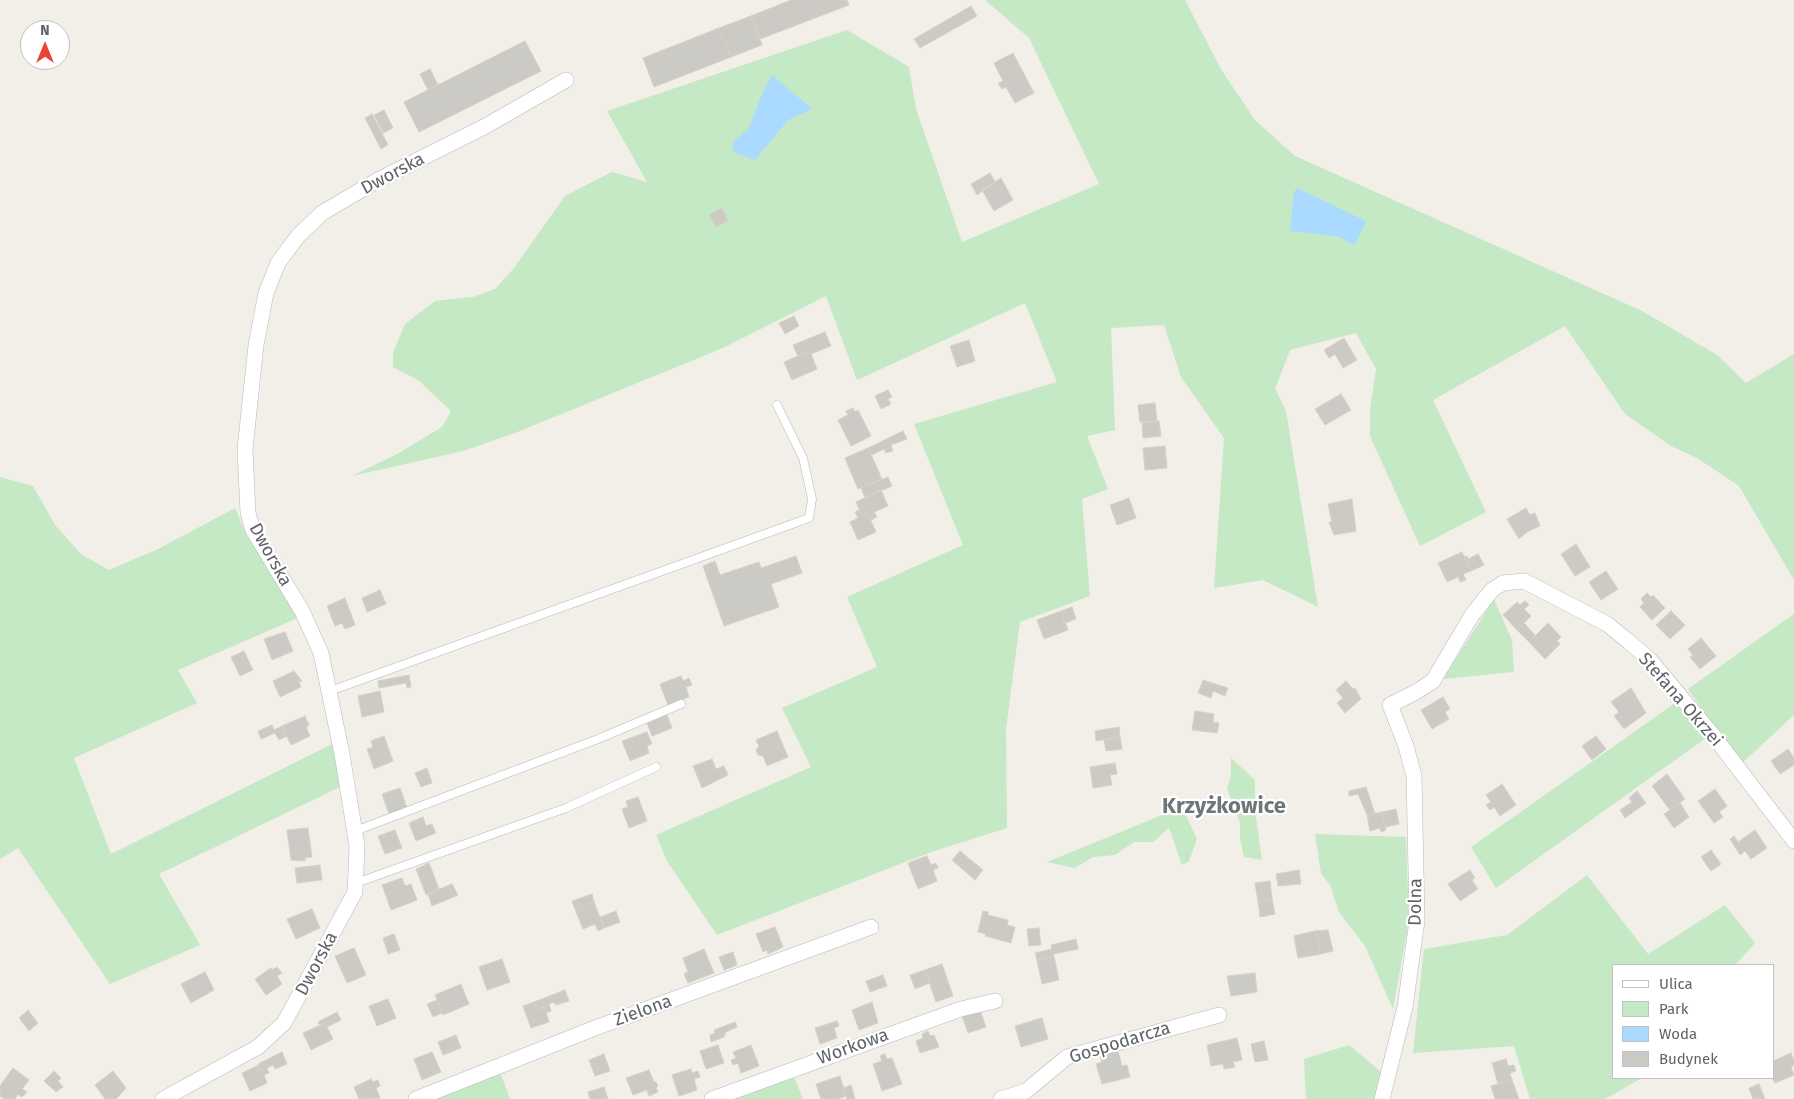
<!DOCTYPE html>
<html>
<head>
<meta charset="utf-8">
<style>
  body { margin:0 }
  #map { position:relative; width:1794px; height:1099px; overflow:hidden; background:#f1efe8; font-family:"Fira Sans",sans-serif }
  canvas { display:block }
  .legend { position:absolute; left:1612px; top:964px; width:162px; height:115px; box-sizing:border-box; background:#fff; border:1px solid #bfc1c3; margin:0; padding:6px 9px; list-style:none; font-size:15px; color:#5f6368 }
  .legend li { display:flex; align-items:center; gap:10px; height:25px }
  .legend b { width:25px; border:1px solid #bfc1c3 }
  .north { position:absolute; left:20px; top:20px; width:50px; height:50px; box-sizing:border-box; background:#fff; border:1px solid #bfc1c3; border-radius:50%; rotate:0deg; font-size:14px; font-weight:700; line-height:20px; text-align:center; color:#5f6368 }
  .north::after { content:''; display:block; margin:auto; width:18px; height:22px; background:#ea4335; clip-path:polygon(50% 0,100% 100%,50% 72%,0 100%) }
</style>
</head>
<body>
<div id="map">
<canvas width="1794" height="1099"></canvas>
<ul class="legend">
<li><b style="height:6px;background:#fff"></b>Ulica</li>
<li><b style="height:14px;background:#c5e8c5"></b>Park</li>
<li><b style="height:14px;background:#aadaff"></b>Woda</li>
<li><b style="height:14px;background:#cccac5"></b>Budynek</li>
</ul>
<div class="north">N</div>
</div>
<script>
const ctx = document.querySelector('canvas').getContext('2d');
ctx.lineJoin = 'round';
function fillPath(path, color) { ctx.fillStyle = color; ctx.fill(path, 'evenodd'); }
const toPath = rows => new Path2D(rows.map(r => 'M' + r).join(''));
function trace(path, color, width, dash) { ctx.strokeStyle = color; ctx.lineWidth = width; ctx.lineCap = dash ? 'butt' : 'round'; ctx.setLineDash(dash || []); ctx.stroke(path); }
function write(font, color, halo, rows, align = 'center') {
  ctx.font = font + ' "Fira Sans",sans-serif'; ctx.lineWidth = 4.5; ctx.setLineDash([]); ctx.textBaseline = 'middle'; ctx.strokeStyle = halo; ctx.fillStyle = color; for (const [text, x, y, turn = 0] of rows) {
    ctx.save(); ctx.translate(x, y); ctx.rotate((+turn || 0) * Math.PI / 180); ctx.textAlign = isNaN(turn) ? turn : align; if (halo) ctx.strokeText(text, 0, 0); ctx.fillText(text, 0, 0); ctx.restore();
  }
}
fillPath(toPath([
  [985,0,1185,0,1222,71,1255,120,1295,156,1642,311,1717,355,1746,383,1794,354,1794,580,1739,486,1697,458,1671,446,1625,414,1565,326,1433,400,1486,512,1420,546,1370,436,1370,409,1376,369,1356,333,1290,350,1275,389,1286,411,1318,607,1263,580,1214,588,1224,438,1181,377,1164,325,1111,328,1115,430,1087,436,1108,489,1082,499,1090,596,1020,622,1006,729,1007,828,931,852,717,935,667,861,656,835,811,767,782,708,877,667,847,597,963,545,914,424,1057,382,1025,303,857,380,826,296,723,348,515,433,463,451,352,476,397,454,442,427,451,411,418,380,393,367,393,353,405,324,435,301,473,297,495,289,514,268,565,196,612,172,647,182,607,111,847,30,909,67,916,109,962,242,1099,184,1029,38],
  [0,477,33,486,55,525,81,554,109,570,158,549,235,508,247,536,300,617,178,670,197,703,74,758,111,854,332,744,340,787,159,874,200,945,110,984,18,848,0,859],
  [1494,599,1512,640,1514,672,1443,679],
  [1794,614,1794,715,1741,764,1688,689],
  [1675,703,1706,738,1496,888,1471,847],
  [1231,758,1255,780,1255,811,1262,860,1244,857,1240,838,1240,823,1227,789,1231,775],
  [1182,807,1197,839,1189,861,1182,865,1169,828,1153,842,1134,842,1115,855,1093,857,1075,868,1047,862],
  [1315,834,1406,837,1409,921,1393,1009,1365,946,1339,912,1330,885,1321,873],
  [1587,875,1648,954,1725,905,1755,943,1735,965,1613,965,1613,1078,1642,1078,1605,1099,1530,1099,1514,1046,1413,1053,1424,949,1507,935],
  [1349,1045,1381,1072,1374,1099,1306,1099,1304,1059],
  [500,1072,510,1099,436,1099],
  [793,1075,803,1099,729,1099]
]), '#c5e8c5');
fillPath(toPath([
  [772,75,812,109,788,120,755,160,733,152,733,142,749,128,762,94],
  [1297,188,1366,221,1355,245,1337,236,1290,231,1294,192]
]), '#aadaff');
const building = toPath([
  [791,0,847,0,849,5,760,39,751,16,791,0],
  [971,6,977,16,920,48,914,39,971,6],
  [751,16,762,45,731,57,719,28,751,16],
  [719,28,731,57,654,87,643,58,719,28],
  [525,41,541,71,419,132,404,102,525,41],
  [1013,53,1034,93,1015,103,1006,87,1002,89,998,83,1003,81,994,63,1013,53],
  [430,69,438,85,428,90,420,74,430,69],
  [384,110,393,128,383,133,374,115,384,110],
  [372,114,388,145,381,149,365,118,372,114],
  [990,173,995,182,977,195,971,184,990,173],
  [1001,178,1013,200,994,211,982,190,1001,178],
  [722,208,728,221,716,227,709,215,722,208],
  [794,316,799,326,785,334,779,323,794,316],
  [825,332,831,346,811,354,810,351,798,356,793,345,825,332],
  [1344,338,1357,360,1343,368,1335,354,1329,358,1324,350,1344,338],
  [969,340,975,361,957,367,950,346,969,340],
  [810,351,817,369,792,380,784,362,810,351],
  [888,390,892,397,888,399,891,404,881,409,875,396,888,390],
  [1341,394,1351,410,1325,425,1315,409,1341,394],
  [1155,403,1157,421,1140,422,1138,405,1155,403],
  [853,408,855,412,858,410,871,436,851,446,838,420,848,415,846,411,853,408],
  [1159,421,1161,436,1143,438,1142,423,1159,421],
  [903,431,907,439,891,445,893,451,886,453,884,449,872,455,868,448,903,431],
  [1165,446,1167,468,1145,470,1143,448,1165,446],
  [868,448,882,479,858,489,845,458,868,448],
  [888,477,892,486,865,498,861,488,888,477],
  [881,490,888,506,874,512,877,517,871,520,868,514,862,516,856,502,881,490],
  [1129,498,1136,518,1117,525,1110,505,1129,498],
  [1352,499,1356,531,1334,535,1329,522,1332,522,1328,504,1352,499],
  [1526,508,1530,515,1535,513,1540,526,1527,532,1519,539,1507,519,1526,508],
  [859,510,862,516,868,514,876,532,858,540,850,522,858,518,855,512,859,510],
  [1576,544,1590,567,1575,576,1561,554,1576,544],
  [1462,552,1471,571,1463,574,1466,580,1460,582,1458,577,1447,582,1438,563,1462,552],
  [1478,554,1484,565,1471,571,1464,557,1467,556,1468,559,1478,554],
  [796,556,802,573,771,584,779,607,724,626,703,566,715,561,720,575,759,562,761,568,796,556],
  [1606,571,1618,589,1601,600,1589,582,1606,571],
  [380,590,386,604,367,612,362,598,380,590],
  [1647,593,1651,597,1653,595,1665,608,1652,620,1640,607,1644,603,1641,599,1647,593],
  [345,598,355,625,345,629,342,623,335,626,327,606,345,598],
  [1525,601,1529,605,1524,609,1531,616,1517,630,1503,615,1517,602,1520,605,1525,601],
  [1072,607,1076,619,1065,623,1061,611,1072,607],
  [1061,611,1068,630,1044,639,1037,620,1061,611],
  [1671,611,1685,625,1670,639,1656,625,1671,611],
  [1524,623,1535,635,1529,642,1517,630,1524,623],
  [1548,623,1561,637,1557,641,1560,644,1545,659,1529,642,1548,623],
  [285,632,293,651,272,660,264,639,285,632],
  [1701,638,1716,656,1700,669,1690,657,1693,655,1688,649,1701,638],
  [244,651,253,670,240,676,231,657,244,651],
  [294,671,302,681,299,682,301,687,280,697,273,681,294,671],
  [409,675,411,687,407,688,406,683,379,688,378,681,409,675],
  [681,676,683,681,689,678,692,685,686,687,689,697,668,705,660,684,681,676],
  [1203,680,1228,688,1225,696,1213,691,1211,698,1198,693,1203,680],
  [1346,681,1353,689,1355,688,1361,699,1345,713,1337,703,1343,698,1336,690,1346,681],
  [1631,688,1646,713,1624,729,1614,716,1619,712,1611,702,1631,688],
  [380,691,384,712,362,717,358,696,380,691],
  [1443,697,1450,709,1445,712,1449,719,1432,729,1421,710,1443,697],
  [1195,711,1214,714,1213,722,1219,723,1217,733,1192,730,1195,711],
  [667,715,672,728,652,736,647,723,667,715],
  [305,716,309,725,306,727,310,736,291,745,282,726,305,716],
  [272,725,274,730,282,726,287,736,279,740,275,733,261,739,258,731,272,725],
  [1119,727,1120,737,1096,741,1095,731,1119,727],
  [777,731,788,757,767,766,763,756,758,755,756,750,759,746,756,740,777,731],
  [647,732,652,744,647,746,649,753,630,761,622,741,647,732],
  [384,736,393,761,374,769,367,749,373,747,371,741,384,736],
  [1596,736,1606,749,1592,760,1582,746,1596,736],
  [1120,737,1122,749,1106,751,1104,740,1120,737],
  [1788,749,1794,758,1794,765,1780,774,1771,761,1788,749],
  [712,759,716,769,724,766,728,775,702,788,693,766,712,759],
  [1115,763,1117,774,1110,775,1112,785,1093,788,1090,767,1115,763],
  [427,768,432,783,421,787,415,773,427,768],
  [1667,774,1685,799,1670,810,1652,786,1667,774],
  [1502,784,1516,805,1500,816,1494,807,1490,810,1486,805,1491,802,1486,795,1502,784],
  [1366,787,1375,814,1367,815,1358,794,1349,796,1349,791,1366,787],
  [400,788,407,808,389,814,382,794,400,788],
  [1715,789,1727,806,1719,812,1723,817,1714,823,1698,801,1715,789],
  [1637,791,1646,803,1625,818,1620,810,1632,802,1629,798,1637,791],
  [638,797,647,821,629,828,622,809,628,807,626,801,638,797],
  [1680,803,1689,817,1674,828,1664,814,1680,803],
  [1396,809,1399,824,1385,827,1382,812,1396,809],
  [1382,812,1386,830,1381,832,1380,828,1370,831,1367,815,1382,812],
  [423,817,426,826,432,824,436,833,416,841,409,823,423,817],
  [308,828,312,857,305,858,305,861,291,860,287,830,308,828],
  [395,830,402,848,385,854,378,836,395,830],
  [1755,830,1767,848,1751,859,1745,851,1740,855,1730,839,1734,836,1738,842,1755,830],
  [1711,850,1721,864,1711,871,1701,857,1711,850],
  [960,851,983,870,975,880,952,860,960,851],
  [927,856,931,865,936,863,938,868,933,870,937,881,918,889,908,863,927,856],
  [429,863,439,889,426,895,416,869,429,863],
  [320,865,322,880,297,883,295,868,320,865],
  [1299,870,1301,884,1278,886,1276,874,1299,870],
  [1470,870,1475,878,1472,880,1478,889,1460,901,1448,884,1470,870],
  [402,878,405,886,411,884,417,900,391,910,382,885,402,878],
  [1270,881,1272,899,1258,901,1255,883,1270,881],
  [452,884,458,895,432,906,428,894,452,884],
  [592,894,594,902,575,909,572,901,592,894],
  [1272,899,1275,914,1260,917,1258,901,1272,899],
  [594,902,604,928,598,931,595,924,583,929,575,909,594,902],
  [312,909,320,928,296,939,287,919,312,909],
  [616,911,620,922,604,928,600,917,616,911],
  [983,911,988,912,988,915,1008,920,1007,925,1015,927,1011,943,985,936,986,934,978,932,983,911],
  [775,927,783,947,768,954,767,950,763,952,756,934,775,927],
  [1039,928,1041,945,1029,946,1027,929,1039,928],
  [1328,930,1333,951,1321,954,1315,931,1328,930],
  [1315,931,1321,954,1298,958,1294,936,1315,931],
  [394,934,400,950,388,954,383,938,394,934],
  [1076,939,1078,949,1053,954,1054,956,1037,960,1035,953,1052,949,1051,945,1076,939],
  [354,948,366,975,347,983,335,956,354,948],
  [704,949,714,973,688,983,684,974,688,972,683,958,704,949],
  [733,952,737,965,724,970,719,957,733,952],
  [1054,956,1059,980,1042,984,1037,960,1054,956],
  [502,959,510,982,487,990,479,967,502,959],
  [942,964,953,996,936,1002,925,970,942,964],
  [277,967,282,973,277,976,282,984,266,995,255,979,271,968,272,970,277,967],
  [925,970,930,983,915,989,910,975,925,970],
  [205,972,214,990,191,1003,181,984,205,972],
  [1255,973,1257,992,1231,996,1227,976,1255,973],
  [883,975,887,986,870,992,866,981,883,975],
  [461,984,469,1004,443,1015,435,995,461,984],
  [565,990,569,1001,556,1005,554,1002,549,1004,551,1011,546,1013,544,1007,536,1010,534,1002,565,990],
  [388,999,396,1018,377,1026,369,1006,388,999],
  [437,1000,442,1013,433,1017,427,1004,437,1000],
  [534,1002,536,1010,544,1007,549,1022,531,1028,523,1006,534,1002],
  [872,1002,878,1023,859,1030,852,1010,872,1002],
  [28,1010,38,1023,29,1031,19,1018,28,1010],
  [980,1010,986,1027,968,1033,962,1016,980,1010],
  [337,1012,341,1020,327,1027,325,1023,320,1025,318,1022,337,1012],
  [1042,1018,1048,1039,1021,1047,1015,1026,1042,1018],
  [837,1021,839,1026,834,1028,837,1038,820,1044,815,1028,837,1021],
  [735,1022,737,1027,726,1032,724,1037,711,1042,710,1035,715,1033,714,1030,735,1022],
  [325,1023,333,1039,311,1050,303,1033,325,1023],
  [928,1031,930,1036,934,1035,939,1047,920,1053,916,1041,923,1038,922,1034,928,1031],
  [456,1035,461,1048,443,1055,438,1042,456,1035],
  [1237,1038,1242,1060,1233,1062,1235,1067,1224,1069,1223,1064,1211,1066,1207,1045,1237,1038],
  [1264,1041,1268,1060,1255,1062,1251,1044,1264,1041],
  [718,1045,724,1063,706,1069,700,1051,718,1045],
  [751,1045,759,1066,741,1073,738,1063,733,1065,731,1060,736,1058,733,1052,751,1045],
  [1118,1051,1122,1066,1127,1065,1130,1077,1102,1084,1096,1064,1102,1062,1100,1056,1118,1051],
  [282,1052,287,1064,275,1069,273,1065,261,1071,258,1064,282,1052],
  [432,1052,441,1072,422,1080,414,1059,432,1052],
  [1791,1053,1794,1061,1794,1065,1791,1067,1794,1075,1775,1083,1772,1078,1773,1061,1791,1053],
  [604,1054,610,1071,595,1076,589,1060,604,1054],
  [885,1054,887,1059,892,1058,902,1084,882,1091,873,1064,882,1061,880,1056,885,1054],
  [1506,1059,1508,1066,1514,1065,1516,1071,1510,1073,1512,1080,1498,1084,1492,1063,1506,1059],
  [259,1065,261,1071,267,1068,269,1073,264,1075,267,1083,250,1091,242,1073,259,1065],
  [13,1068,29,1080,22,1089,27,1092,22,1097,18,1094,15,1099,4,1099,0,1096,0,1086,13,1068],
  [691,1069,692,1073,698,1071,700,1077,694,1079,697,1090,679,1096,672,1075,691,1069],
  [649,1070,654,1082,656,1082,658,1086,656,1088,658,1092,649,1096,647,1090,633,1095,626,1078,649,1070],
  [54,1071,61,1078,58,1081,63,1087,56,1092,44,1081,54,1071],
  [113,1071,126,1088,116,1099,105,1099,95,1085,113,1071],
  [840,1076,846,1096,837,1099,821,1099,816,1084,840,1076],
  [371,1079,373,1082,378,1080,380,1086,376,1088,380,1098,359,1099,354,1087,371,1079],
  [1512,1080,1519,1099,1495,1099,1491,1086,1512,1080],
  [1759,1084,1765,1099,1753,1099,1749,1088,1759,1084],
  [851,1085,855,1099,847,1099,843,1088,851,1085],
  [604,1087,608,1099,590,1099,588,1092,604,1087]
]);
fillPath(building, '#cccac5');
trace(building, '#d6d1c6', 1);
const service = toPath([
  [330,691,809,518,812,499,803,458,777,405],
  [355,831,598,739,681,704],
  [356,883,566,808,656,767]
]);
const minor = toPath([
  [163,1099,258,1047,284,1023,355,892,357,846,342,754,321,653,302,611,253,530,248,513,245,449,256,345,266,293,278,263,298,236,322,213,378,180,484,127,566,80],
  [416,1099,595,1028,871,927],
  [712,1099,961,1009,995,1001],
  [1001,1099,1026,1091,1067,1057,1219,1015],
  [1382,1099,1405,1007,1417,921,1414,776,1406,746,1390,705,1416,692,1433,681,1472,615,1492,590,1503,583,1524,581,1607,624,1628,641,1650,660,1712,734,1794,841]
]);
trace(service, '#b5b8bc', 9);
trace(minor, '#b5b8bc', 16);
trace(service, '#fff', 8);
trace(minor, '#fff', 15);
write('18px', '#5f6368', '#fff', [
  ["Dworska",393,174,-28],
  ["Dworska",270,555,61],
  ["Stefana Okrzei",1680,700,49],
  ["Dolna",1416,902,-89],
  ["Dworska",317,964,-62],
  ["Zielona",643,1011,-20],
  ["Gospodarcza",1120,1043,-17],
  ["Workowa",853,1047,-20]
]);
write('bold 22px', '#70757a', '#fff', [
  ["Krzyżkowice",1224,807]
]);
</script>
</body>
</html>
